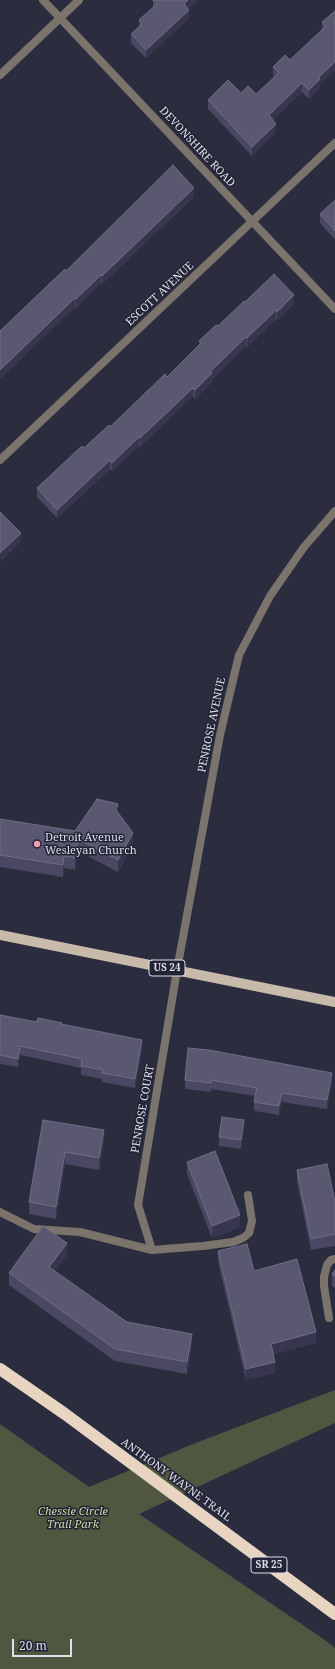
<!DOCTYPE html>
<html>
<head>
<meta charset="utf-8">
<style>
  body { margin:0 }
  #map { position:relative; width:335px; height:1669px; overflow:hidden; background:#2b2d3f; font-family:"Noto Serif",serif }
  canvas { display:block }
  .scale { position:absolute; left:12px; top:1639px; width:60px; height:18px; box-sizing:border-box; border:2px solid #dedfeb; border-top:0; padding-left:5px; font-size:12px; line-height:14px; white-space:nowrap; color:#dedfeb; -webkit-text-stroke:3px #222334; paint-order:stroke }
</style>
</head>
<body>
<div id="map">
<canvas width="335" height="1669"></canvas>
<div class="scale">20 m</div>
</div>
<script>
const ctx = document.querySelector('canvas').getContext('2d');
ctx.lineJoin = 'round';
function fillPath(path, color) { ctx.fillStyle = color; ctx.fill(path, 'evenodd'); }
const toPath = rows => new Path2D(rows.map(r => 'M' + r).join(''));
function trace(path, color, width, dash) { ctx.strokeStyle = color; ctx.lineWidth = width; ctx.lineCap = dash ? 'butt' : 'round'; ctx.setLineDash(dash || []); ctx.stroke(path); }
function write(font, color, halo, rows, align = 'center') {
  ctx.font = font + ' "Noto Serif",serif'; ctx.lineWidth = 3; ctx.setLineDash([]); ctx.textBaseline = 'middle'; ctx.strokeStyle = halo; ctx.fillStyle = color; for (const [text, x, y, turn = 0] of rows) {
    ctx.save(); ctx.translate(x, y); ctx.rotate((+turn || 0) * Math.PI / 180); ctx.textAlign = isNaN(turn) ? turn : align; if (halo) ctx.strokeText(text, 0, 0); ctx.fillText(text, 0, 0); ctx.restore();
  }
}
fillPath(toPath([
  [335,1390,335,1423,139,1514,325,1640,335,1648,335,1669,0,1669,0,1424,89,1487,198,1442]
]), '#4f5740');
trace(toPath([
  [0,1212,34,1229,80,1232,152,1250,203,1246,233,1242,243,1238,249,1233,252,1221,248,1195],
  [329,1318,324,1286,324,1277,327,1265,331,1260,335,1259]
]), '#7b746c', 8);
trace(toPath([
  [43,0,335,309],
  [0,75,79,0],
  [0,460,335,143],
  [152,1250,138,1205,177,970,220,735,239,655,270,596,304,547,335,511]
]), '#7b746c', 8);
trace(toPath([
  [0,935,335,1002]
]), '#c8baaa', 10);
trace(toPath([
  [0,1369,65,1414,335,1614]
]), '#e7d5c2', 12);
fillPath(toPath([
  [153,0,198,0,188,9,189,18,146,58,131,43,131,34,139,27,139,20,153,7],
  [335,11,320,85,320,88,309,99,302,92,273,120,276,132,252,156,208,109,208,100,241,93,256,94,274,77,273,76,273,67,290,60,322,30,322,22],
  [194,197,102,284,101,283,76,308,75,307,0,379,0,331,66,271],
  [335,200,335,240,320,223,320,214],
  [245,302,294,304,277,320,276,319,247,347,246,346,212,379,212,382,195,399,193,396,140,447,139,446,112,471,110,469,57,518,37,497,37,488,110,427,167,377,199,345,199,341,218,326],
  [118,812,133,845,118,872,78,851,75,870,64,868,63,877,0,867,0,819,75,831],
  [0,1015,37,1022,62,1024,142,1048,135,1088,102,1082,102,1079,81,1075,81,1068,20,1055,18,1067,0,1064],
  [188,1048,332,1082,327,1109,282,1102,279,1115,254,1111,254,1102,255,1096,211,1089,211,1092,185,1089,185,1080],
  [43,1120,104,1142,99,1170,65,1164,56,1219,29,1214,29,1202],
  [244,1129,241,1149,219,1146,219,1137],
  [187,1162,240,1227,212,1238,187,1174],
  [297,1170,335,1202,335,1246,311,1250,297,1182],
  [218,1251,254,1271,316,1343,273,1354,275,1373,246,1380,218,1262],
  [67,1255,55,1271,127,1322,192,1346,187,1374,115,1361,9,1285,9,1273],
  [335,1270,335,1288,332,1286,332,1274]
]), '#4a4762');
fillPath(toPath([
  [188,0,198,0,184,13,184,4],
  [189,10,189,18,146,58,146,50],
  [335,62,335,71,320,85,320,88,309,99,309,90,318,78],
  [302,83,302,92,269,124,269,115],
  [276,124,276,132,252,156,252,147],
  [194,188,194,197,102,284,102,276],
  [101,275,101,283,76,308,76,299],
  [294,295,294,304,277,320,277,312],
  [75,298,75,307,0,379,0,370],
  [276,310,276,319,247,347,247,338],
  [246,337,246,346,212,379,212,382,195,399,195,390,210,372],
  [193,388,193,396,140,447,140,438],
  [139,437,139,446,112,471,112,463],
  [110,460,110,469,57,518,57,510],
  [21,533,21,542,0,562,0,553],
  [133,833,133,845,118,872,118,860],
  [78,839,78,851,75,870,75,858],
  [64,856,64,868,63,877,63,865],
  [142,1040,142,1048,135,1088,135,1079],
  [20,1046,20,1055,18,1067,18,1059],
  [332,1073,332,1082,327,1109,327,1100],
  [282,1093,282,1102,279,1115,279,1106],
  [244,1120,244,1129,241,1149,241,1140],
  [104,1130,104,1142,99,1170,99,1158],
  [65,1152,65,1164,56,1219,56,1207],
  [240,1215,240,1227,212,1238,212,1226],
  [67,1243,67,1255,49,1279,49,1267],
  [316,1332,316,1343,271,1355,271,1344],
  [192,1334,192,1346,187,1374,187,1362],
  [275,1362,275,1373,246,1380,246,1369]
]), '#37364e');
const building = toPath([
  [153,0,188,0,184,4,189,10,146,50,131,34,142,24,139,20,157,4,153,0],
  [335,11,335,62,318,78,320,79,309,90,302,83,269,115,276,124,252,147,208,100,228,80,241,93,248,86,256,94,279,73,273,67,285,55,290,60,326,26,322,22,335,11],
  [173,165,194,188,102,276,101,275,76,299,75,298,0,370,0,331,65,269,66,271,173,165],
  [335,200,335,231,320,214,335,200],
  [274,274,294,295,277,312,276,310,247,338,246,337,210,372,212,373,195,390,193,388,140,438,139,437,112,463,110,460,57,510,37,488,82,446,84,448,109,425,110,427,165,374,167,377,201,343,199,341,216,325,218,326,244,301,245,302,274,274],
  [0,512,21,533,0,553,0,512],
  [97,799,118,804,116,810,133,833,118,860,78,839,75,858,64,856,63,865,0,855,0,819,75,831,97,799],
  [0,1015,37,1022,38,1018,62,1023,61,1024,142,1040,135,1079,102,1073,103,1070,81,1066,82,1059,20,1046,18,1059,0,1055,0,1015],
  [188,1048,209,1050,332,1073,327,1100,282,1093,279,1106,254,1102,257,1088,211,1080,211,1083,185,1080,188,1048],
  [222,1117,244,1120,241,1140,219,1137,222,1117],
  [43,1120,104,1130,99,1158,65,1152,56,1207,29,1202,43,1120],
  [215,1151,240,1215,212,1226,187,1162,215,1151],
  [327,1164,335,1202,335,1234,311,1239,297,1170,327,1164],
  [43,1226,67,1243,49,1267,127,1322,192,1334,187,1362,115,1349,9,1273,43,1226],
  [247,1244,254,1271,297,1259,316,1332,271,1344,275,1362,246,1369,218,1251,247,1244],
  [335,1270,335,1276,332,1274,335,1270]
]);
fillPath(building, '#5a5871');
trace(building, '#6f6d84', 1);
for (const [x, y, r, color] of [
  [37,844,4,"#f29aad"]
]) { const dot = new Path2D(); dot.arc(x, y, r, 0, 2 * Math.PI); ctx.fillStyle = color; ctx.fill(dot); trace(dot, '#222334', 1.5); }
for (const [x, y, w] of [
  [167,968,36],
  [269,1565,36]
]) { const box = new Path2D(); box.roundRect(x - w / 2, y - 8, w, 16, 3); ctx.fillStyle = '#222334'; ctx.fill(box); trace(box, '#dedfeb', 1); }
write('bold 10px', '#dedfeb', null, [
  ["US 24",167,968],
  ["SR 25",269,1565]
]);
write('11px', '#dedfeb', '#222334', [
  ["DEVONSHIRE ROAD",197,147,47],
  ["ESCOTT AVENUE",160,294,-43],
  ["PENROSE AVENUE",212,725,-78],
  ["PENROSE COURT",143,1109,-80],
  ["ANTHONY WAYNE TRAIL",176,1480,36]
]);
write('11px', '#dedfeb', '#222334', [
  ["Detroit Avenue",45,838],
  ["Wesleyan Church",45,851]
], 'left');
write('italic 11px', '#cbdfa7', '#222334', [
  ["Chessie Circle",73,1512],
  ["Trail Park",73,1525]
]);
</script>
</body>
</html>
